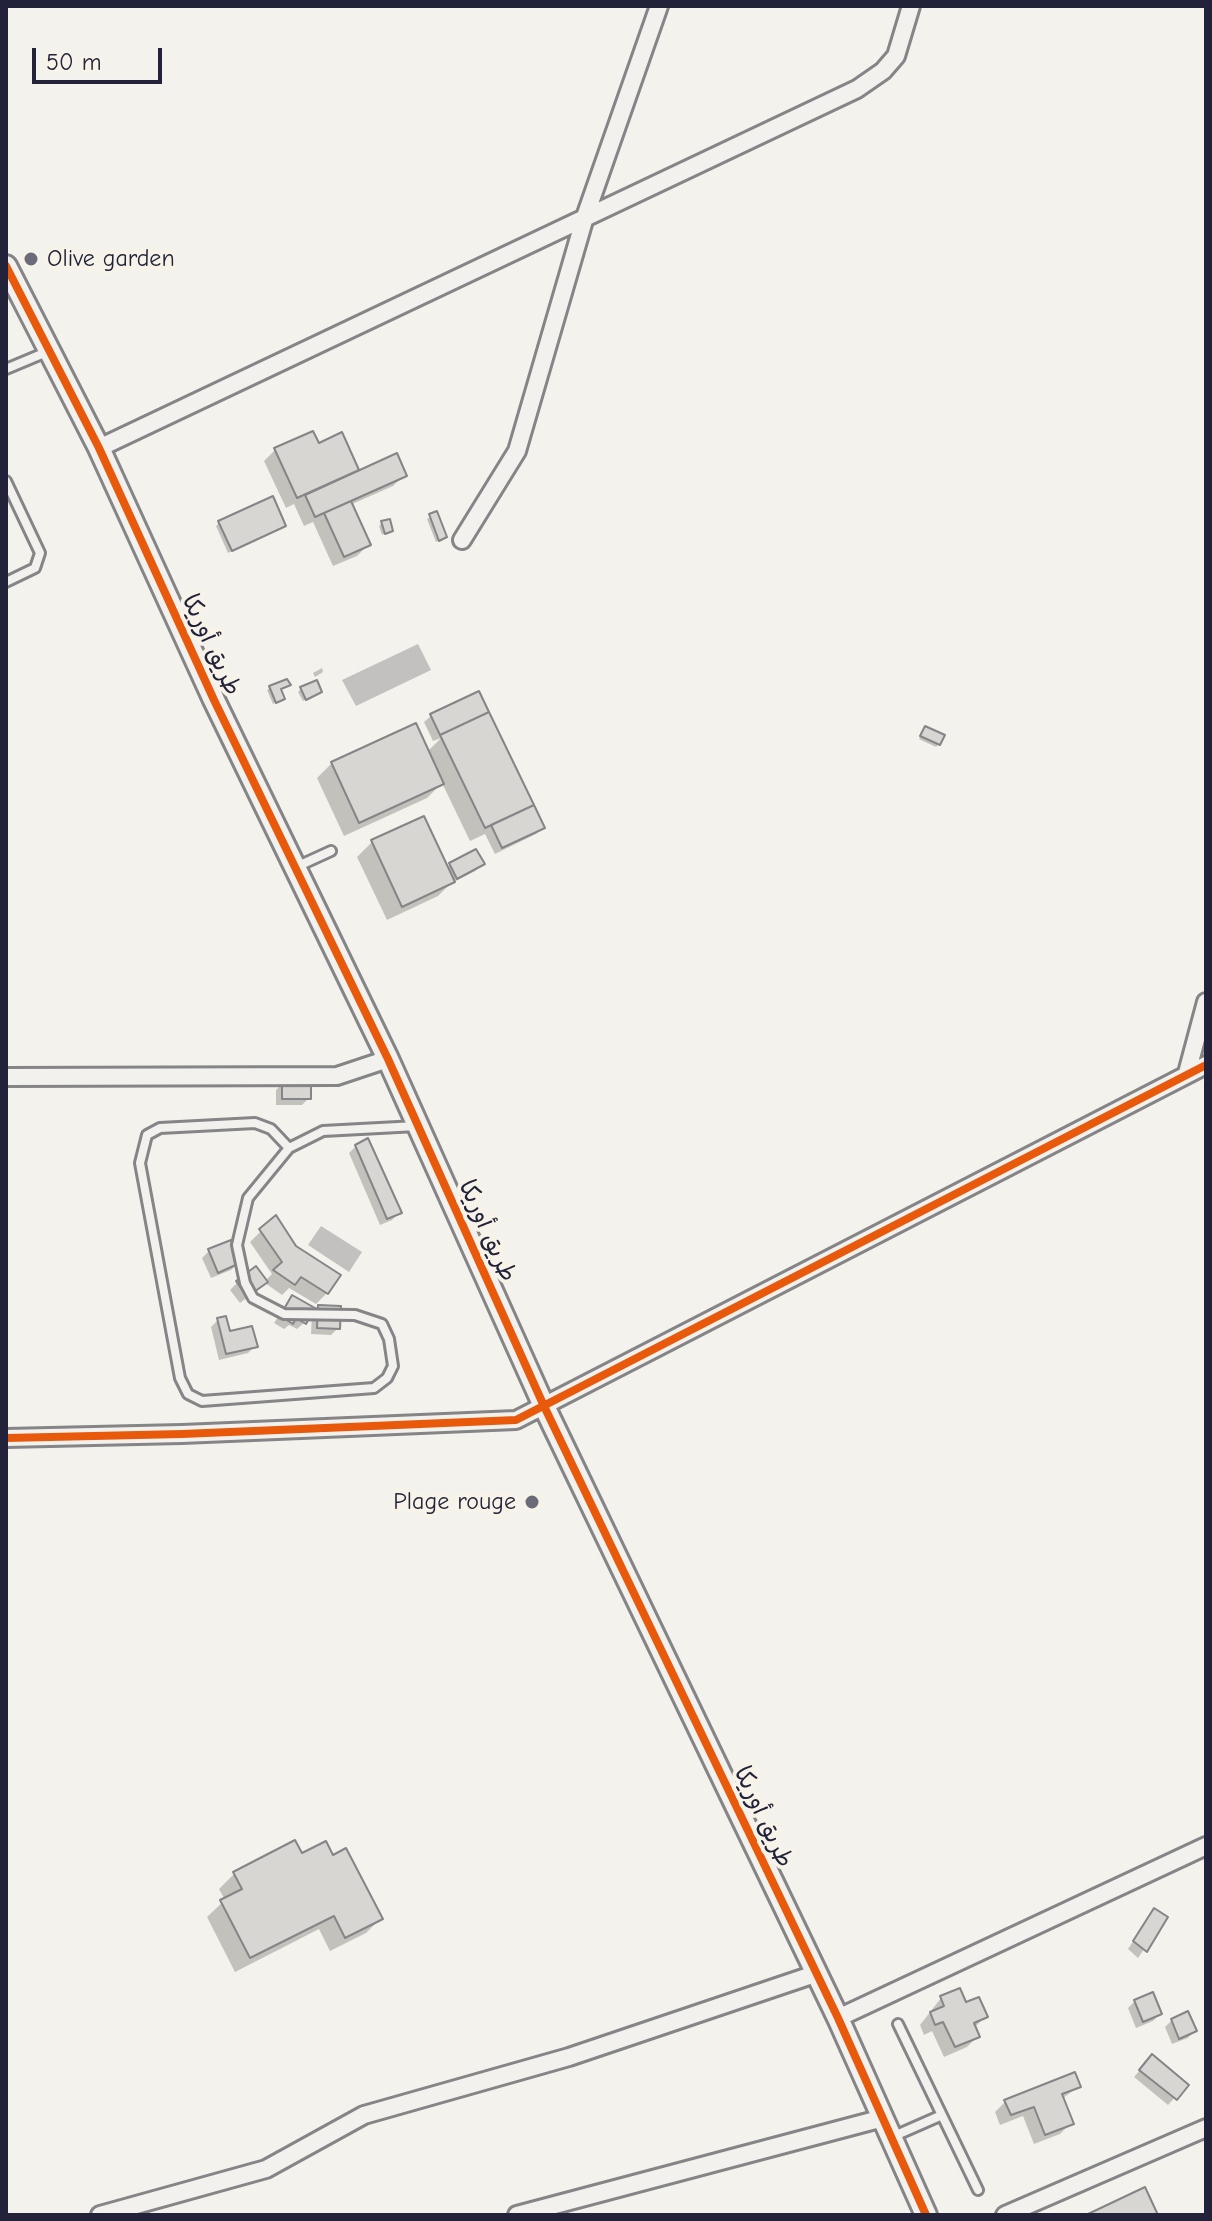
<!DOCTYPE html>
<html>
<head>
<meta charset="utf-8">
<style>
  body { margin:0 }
  #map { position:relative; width:1212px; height:2221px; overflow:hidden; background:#f4f2ec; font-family:"Comic Neue",sans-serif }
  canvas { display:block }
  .frame { position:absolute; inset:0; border:8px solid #22223b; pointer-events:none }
  .scale { position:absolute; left:32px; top:48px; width:130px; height:36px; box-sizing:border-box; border:4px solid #22223b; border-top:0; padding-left:10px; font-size:24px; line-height:28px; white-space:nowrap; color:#22223b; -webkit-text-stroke:6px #f7f3e8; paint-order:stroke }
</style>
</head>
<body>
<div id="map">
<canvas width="1212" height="2221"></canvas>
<div class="frame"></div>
<div class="scale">50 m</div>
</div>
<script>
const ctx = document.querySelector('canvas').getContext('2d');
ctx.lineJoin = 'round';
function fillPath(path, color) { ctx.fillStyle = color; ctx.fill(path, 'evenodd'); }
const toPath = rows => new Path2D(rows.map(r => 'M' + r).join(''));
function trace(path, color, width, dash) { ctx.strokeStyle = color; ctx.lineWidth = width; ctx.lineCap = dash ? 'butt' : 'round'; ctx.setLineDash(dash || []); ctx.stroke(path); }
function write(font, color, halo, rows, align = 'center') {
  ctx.font = font + ' "Comic Neue","Playpen Sans Arabic",sans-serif'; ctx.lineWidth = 8; ctx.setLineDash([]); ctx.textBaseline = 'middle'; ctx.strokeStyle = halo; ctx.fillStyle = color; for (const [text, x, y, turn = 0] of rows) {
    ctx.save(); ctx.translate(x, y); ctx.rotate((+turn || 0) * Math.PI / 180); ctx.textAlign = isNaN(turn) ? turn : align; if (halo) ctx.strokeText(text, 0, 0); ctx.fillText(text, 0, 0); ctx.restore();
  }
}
fillPath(toPath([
  [418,644,431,670,356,706,342,680],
  [321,1226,362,1252,349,1272,308,1245]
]), '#c3c0c0');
fillPath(toPath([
  [341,435,358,473,404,475,393,486,350,505,368,545,357,556,333,566,313,522,304,526,294,504,286,508,264,461,275,450,318,446],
  [436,514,445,537,436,542,427,519],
  [219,523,284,525,228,553,216,526],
  [382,523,391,530,382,535,379,526],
  [322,668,323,672,315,677,313,673],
  [289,685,280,690,283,698,273,704,267,690,270,688],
  [301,689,317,694,303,701,298,692],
  [431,716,543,827,536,834,495,854,485,834,470,841,442,783,427,798,344,836,317,778,332,763,427,752,441,738,433,741,424,722],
  [923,731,939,744,936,747,919,739],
  [372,842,446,868,450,865,482,864,475,871,450,884,438,896,387,920,357,857],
  [283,1083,309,1098,302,1105,276,1105,276,1090],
  [356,1146,399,1213,392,1220,380,1225,349,1153],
  [261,1231,327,1293,316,1304,289,1288,282,1295,265,1283,240,1303,230,1290,237,1283,256,1269,265,1281,272,1274,250,1242],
  [209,1251,238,1263,231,1270,211,1278,202,1258],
  [292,1297,304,1323,297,1329,289,1325,284,1329,274,1323],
  [319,1307,338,1328,331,1335,311,1334,312,1314],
  [218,1320,229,1334,255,1346,248,1353,219,1360,211,1327],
  [294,1843,301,1856,332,1857,380,1919,366,1933,330,1951,319,1929,235,1972,207,1917,225,1900,219,1889,234,1874],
  [1154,1911,1165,1918,1138,1958,1128,1949],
  [941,1998,965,2005,985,2017,974,2028,978,2036,967,2047,944,2057,932,2031,924,2035,920,2025],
  [1135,2001,1160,2014,1153,2021,1136,2028,1128,2008],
  [1172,2020,1194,2031,1188,2038,1172,2044,1165,2027],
  [1145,2064,1186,2085,1168,2105,1134,2077],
  [1079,2086,1062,2099,1071,2123,1060,2134,1034,2144,1023,2116,1000,2125,995,2112,1006,2101]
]), '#0003');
const building = toPath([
  [313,431,319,443,342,432,359,470,297,498,274,448,313,431],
  [397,453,407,476,315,517,305,495,397,453],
  [273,496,286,526,232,551,218,521,273,496],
  [351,501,371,545,344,557,324,513,351,501],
  [437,511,447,537,439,541,429,514,437,511],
  [390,519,393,531,385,534,381,521,390,519],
  [287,679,291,685,281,689,285,699,276,703,269,686,287,679],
  [317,680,322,692,306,700,300,687,317,680],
  [479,691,489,712,440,735,430,714,479,691],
  [489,712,534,805,485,828,440,735,489,712],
  [416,723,444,784,359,823,331,762,416,723],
  [925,726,945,735,940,745,920,736,925,726],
  [534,805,545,828,502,848,491,825,534,805],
  [424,816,455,882,402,907,371,840,424,816],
  [476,849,485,864,457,879,449,863,476,849],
  [282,1081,311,1081,311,1099,282,1099,282,1081],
  [368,1138,402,1213,387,1219,355,1145,368,1138],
  [276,1215,296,1246,341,1275,328,1294,301,1277,295,1285,273,1270,282,1262,259,1229,276,1215],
  [231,1240,240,1263,218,1273,208,1249,231,1240],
  [256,1266,268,1282,247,1297,236,1281,256,1266],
  [292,1295,315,1308,306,1324,296,1318,293,1324,280,1316,292,1295],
  [318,1305,341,1306,340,1329,317,1328,318,1305],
  [226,1316,230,1331,252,1326,258,1347,226,1354,217,1318,226,1316],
  [295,1840,302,1853,326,1841,333,1855,346,1848,383,1919,345,1938,334,1916,250,1958,220,1900,242,1889,233,1872,295,1840],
  [1154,1908,1168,1917,1147,1952,1133,1941,1154,1908],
  [960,1988,966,2002,979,1997,988,2017,974,2023,980,2037,955,2047,943,2022,935,2025,930,2012,944,2006,940,1996,960,1988],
  [1153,1992,1162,2014,1143,2022,1134,2000,1153,1992],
  [1188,2011,1197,2031,1179,2039,1171,2019,1188,2011],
  [1152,2054,1189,2085,1177,2100,1139,2070,1152,2054],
  [1075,2072,1081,2087,1062,2094,1074,2124,1045,2135,1034,2107,1011,2115,1004,2100,1075,2072],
  [1145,2187,1158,2215,1088,2215,1088,2214,1145,2187]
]);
fillPath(building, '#d7d6d3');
trace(building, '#858486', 2);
const service = toPath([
  [6,369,49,351],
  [6,481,40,553,35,568,6,582],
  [296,867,331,851],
  [289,1148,271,1129,255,1123,160,1128,147,1135,140,1163,180,1378,188,1394,202,1401,374,1388,387,1378,393,1366,389,1339,382,1324,355,1315,284,1314,253,1298,245,1283,237,1245,248,1198,289,1148,323,1131,417,1126],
  [898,2024,978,2190],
  [892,2137,942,2115]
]);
const minor = toPath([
  [99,448,857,89,883,71,896,56,911,6],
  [462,540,517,451,585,217,659,6],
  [1187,1073,1206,1002],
  [6,1077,337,1076,388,1059],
  [6,1438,182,1434,516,1420,1206,1065],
  [838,2018,1206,1846],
  [100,2215,266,2169,364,2115,569,2057,815,1974],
  [517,2215,883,2118],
  [1005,2215,1206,2128]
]);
const tertiary = toPath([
  [6,266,99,448,214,700,388,1059,543,1404,838,2018,926,2215]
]);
trace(service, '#858486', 14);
trace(minor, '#858486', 22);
trace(tertiary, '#858486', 26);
trace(service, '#f2f1ed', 8);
trace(minor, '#f2f1ed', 16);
trace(tertiary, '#f2f1ed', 20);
trace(toPath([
  [6,266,99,448,214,700,388,1059,543,1404,838,2018,926,2215],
  [6,1438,182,1434,516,1420,1206,1065]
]), '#e8590c', 8);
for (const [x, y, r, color] of [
  [31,259,8,"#6c6b79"],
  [532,1502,8,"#6c6b79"]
]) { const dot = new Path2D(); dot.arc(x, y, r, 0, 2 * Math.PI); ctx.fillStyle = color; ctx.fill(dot); trace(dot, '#f7f3e8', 3); }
write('24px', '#22223b', '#f7f3e8', [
  ["Olive garden",47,259],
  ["Plage rouge",516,1502,"right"]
], 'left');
write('24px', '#22223b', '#f7f3e8', [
  ["طريق أوريكا",211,645,65],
  ["طريق أوريكا",487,1231,66],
  ["طريق أوريكا",763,1817,65]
]);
</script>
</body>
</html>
